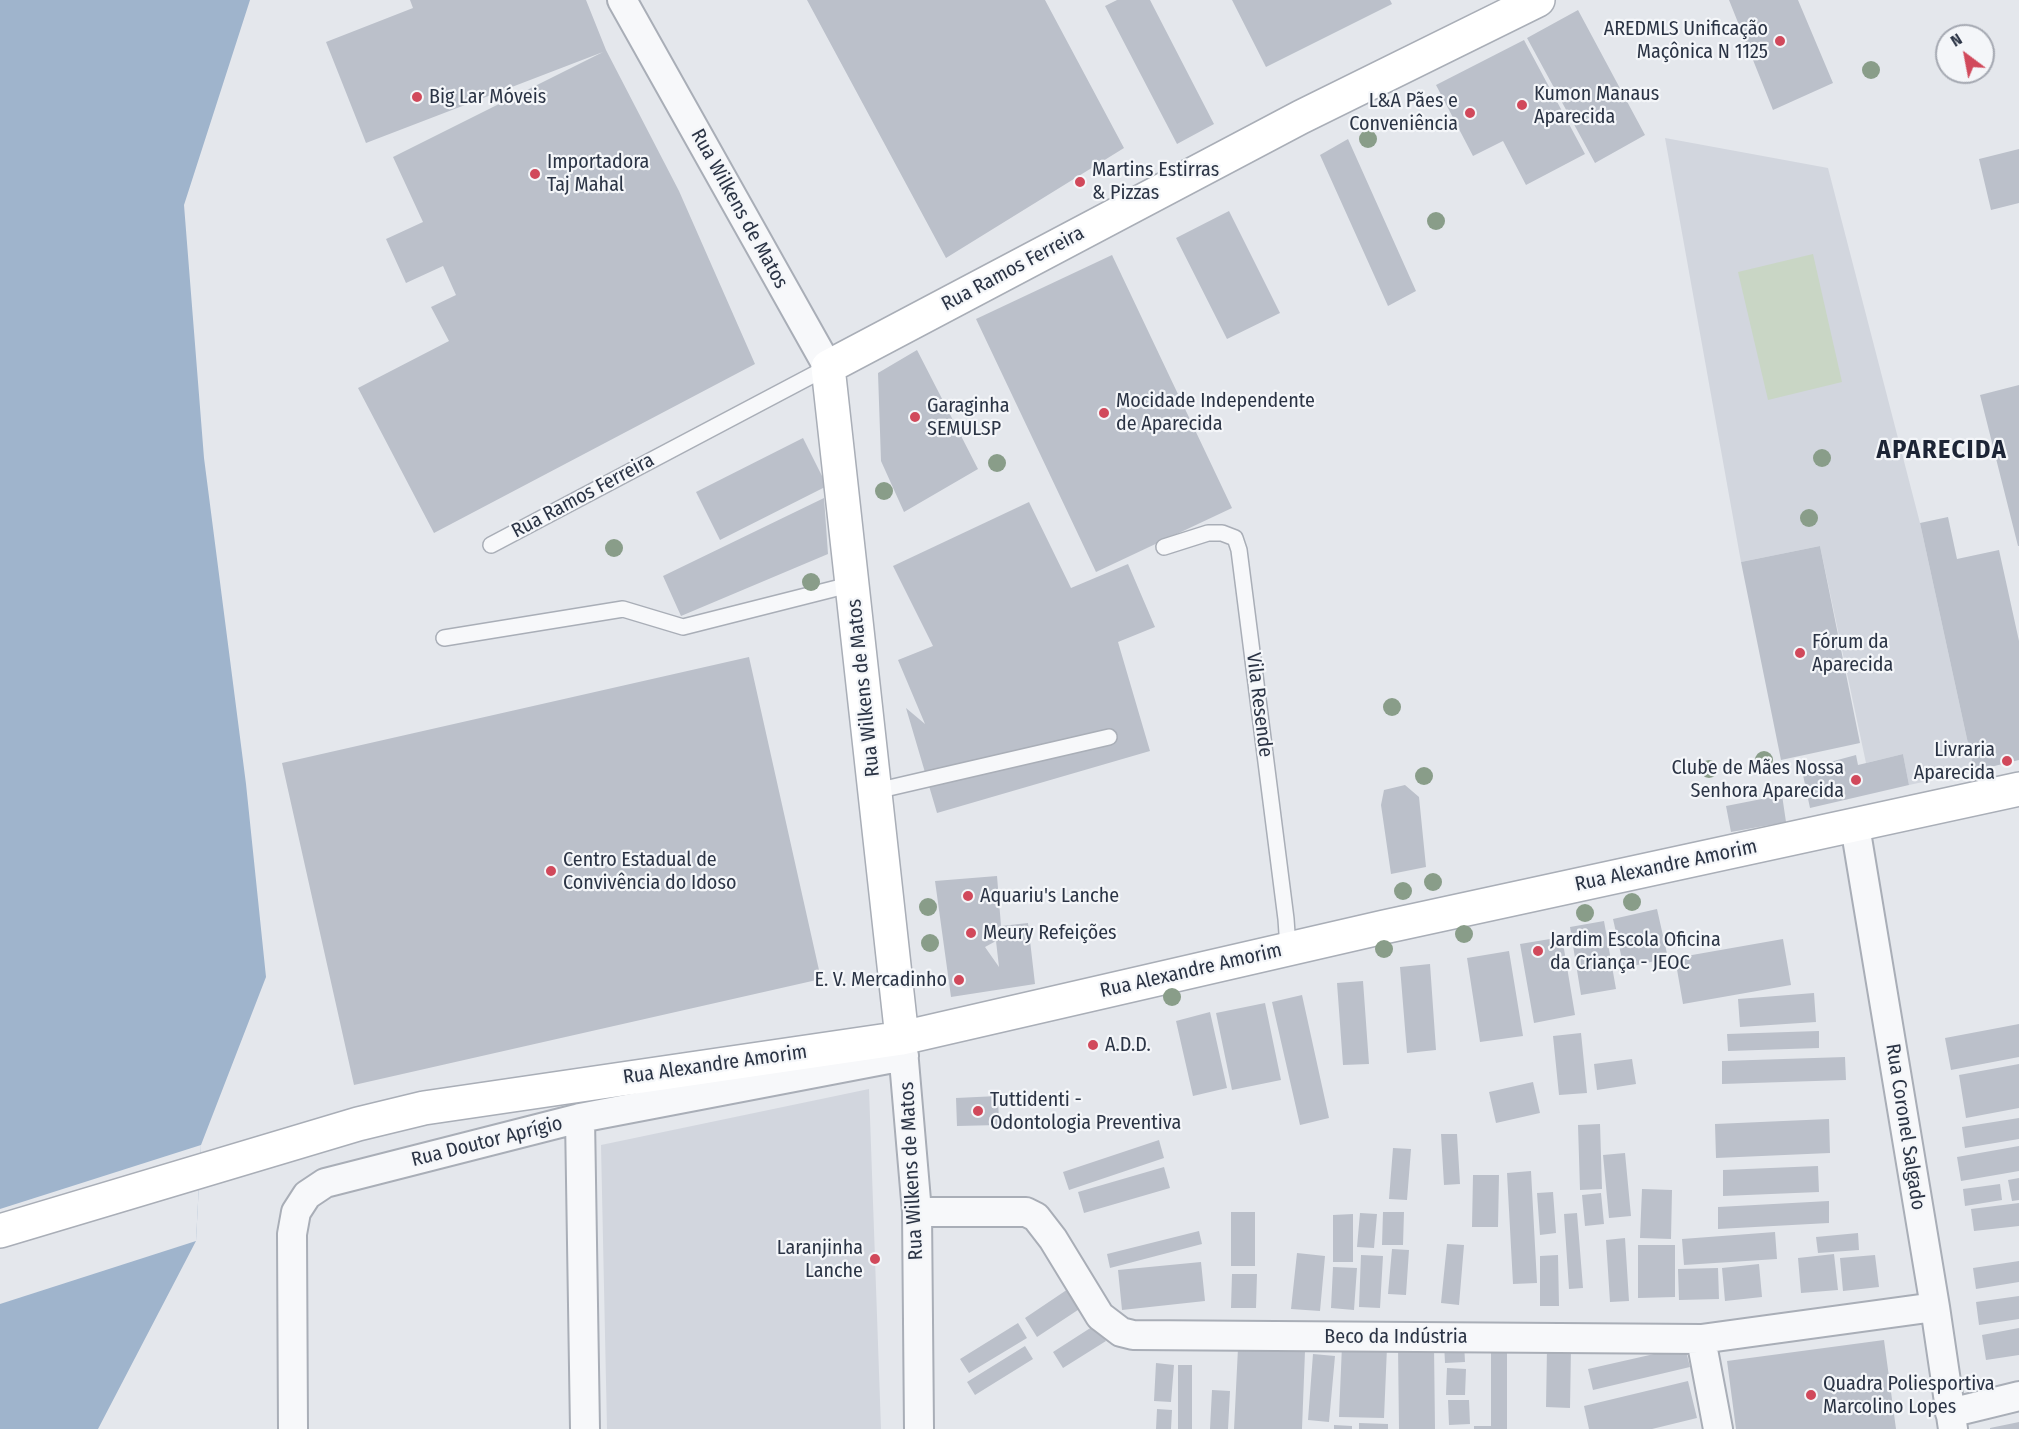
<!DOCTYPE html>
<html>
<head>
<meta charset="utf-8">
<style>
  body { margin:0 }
  #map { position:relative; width:2019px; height:1429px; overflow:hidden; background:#e4e7ec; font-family:"Fira Sans Condensed",sans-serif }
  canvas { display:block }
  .north { position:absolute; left:1935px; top:24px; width:60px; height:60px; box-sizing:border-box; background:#f4f6f9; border:2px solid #a4a8b1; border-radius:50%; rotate:328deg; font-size:16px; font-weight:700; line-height:24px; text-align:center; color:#2b3445 }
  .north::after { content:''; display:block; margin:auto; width:21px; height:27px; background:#d1495b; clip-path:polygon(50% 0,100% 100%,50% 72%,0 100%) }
</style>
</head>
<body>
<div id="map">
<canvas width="2019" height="1429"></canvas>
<div class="north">N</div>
</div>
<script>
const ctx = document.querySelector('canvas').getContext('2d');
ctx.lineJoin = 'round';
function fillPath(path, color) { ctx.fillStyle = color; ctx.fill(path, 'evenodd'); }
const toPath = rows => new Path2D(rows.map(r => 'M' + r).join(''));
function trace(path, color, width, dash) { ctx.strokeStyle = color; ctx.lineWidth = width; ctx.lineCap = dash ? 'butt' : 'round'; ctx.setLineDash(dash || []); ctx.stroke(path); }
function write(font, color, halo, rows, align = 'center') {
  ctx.font = font + ' "Fira Sans Condensed",sans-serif'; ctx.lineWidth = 4.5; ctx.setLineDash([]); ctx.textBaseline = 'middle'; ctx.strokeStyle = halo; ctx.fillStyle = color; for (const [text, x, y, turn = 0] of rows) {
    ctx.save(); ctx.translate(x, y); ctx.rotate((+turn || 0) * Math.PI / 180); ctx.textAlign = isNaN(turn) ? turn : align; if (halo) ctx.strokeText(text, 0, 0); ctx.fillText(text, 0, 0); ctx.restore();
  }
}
fillPath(toPath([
  [1665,138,1828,168,1920,523,1974,771,1909,785,1903,754,1866,763,1820,546,1741,562],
  [869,1089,881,1429,607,1429,601,1145]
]), '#d2d6de');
fillPath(toPath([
  [1813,254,1842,382,1768,400,1738,272]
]), '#c9d6c5');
fillPath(toPath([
  [0,0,250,0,184,205,204,458,246,784,266,977,201,1145,196,1241,98,1429,0,1429]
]), '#9fb4cc');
fillPath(toPath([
  [201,1145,196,1241,0,1304,0,1209]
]), '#e4e7ec');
fillPath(toPath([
  [410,0,586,0,606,50,679,191,755,364,434,533,358,388,449,341,431,307,456,295,443,266,406,283,386,239,423,222,393,157,603,52,366,143,326,42,413,8],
  [807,0,1045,0,1124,148,946,258],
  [1117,0,1150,0,1214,124,1177,144,1105,6],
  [1232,0,1390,0,1392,4,1266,67],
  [1729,0,1798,0,1833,83,1773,110],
  [1578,10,1645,135,1595,163,1527,38],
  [1524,40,1585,154,1526,185,1503,141,1473,156,1436,85],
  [1348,139,1416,291,1388,306,1320,155],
  [2019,149,2019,203,1991,210,1979,159],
  [1229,211,1280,313,1227,339,1176,238],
  [1112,255,1232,508,1096,572,976,319],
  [917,350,978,469,904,512,881,461,878,373],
  [2019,385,2019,546,2018,546,1980,395],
  [803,438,827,486,720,540,696,492],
  [824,498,828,554,681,616,663,576],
  [1029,502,1071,588,1128,564,1155,627,1118,642,1150,751,937,813,906,708,925,724,898,660,933,646,893,566],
  [1948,517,1957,559,1999,550,2019,641,2019,760,1974,771,1920,523],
  [1820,546,1860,743,1781,760,1741,562],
  [749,657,821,979,354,1085,282,763],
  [1903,754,1909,785,1810,808,1803,775,1831,769,1830,762,1856,755,1858,765],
  [1405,785,1419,797,1426,867,1391,874,1381,805,1384,790],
  [1782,795,1786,822,1731,832,1726,806],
  [997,876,1001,926,1028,923,1035,984,951,997,935,881],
  [996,941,999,967,985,947],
  [1657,909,1668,958,1624,968,1613,919],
  [1604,921,1616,989,1581,995,1570,927],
  [1562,937,1575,1015,1534,1023,1520,944],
  [1783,939,1791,985,1683,1004,1675,958],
  [1509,951,1523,1036,1480,1042,1467,958],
  [1430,964,1436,1050,1407,1053,1400,967],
  [1363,981,1369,1064,1343,1065,1337,983],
  [1814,993,1816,1022,1740,1027,1738,999],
  [1302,995,1329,1118,1300,1125,1272,1002],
  [1265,1003,1281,1080,1232,1090,1216,1013],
  [1210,1012,1227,1088,1193,1096,1176,1021],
  [2019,1024,2019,1057,1951,1070,1945,1038],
  [1819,1031,1819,1048,1728,1051,1727,1034],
  [1581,1033,1587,1093,1559,1095,1553,1036],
  [1845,1057,1846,1080,1722,1084,1722,1061],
  [1632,1059,1636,1084,1597,1090,1594,1064],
  [2019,1064,2019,1108,1966,1118,1959,1075],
  [1533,1082,1540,1113,1496,1123,1489,1092],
  [998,1096,999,1125,957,1126,956,1098],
  [2019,1118,2019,1139,1965,1148,1962,1127],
  [1829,1119,1830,1153,1716,1158,1715,1124],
  [1600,1124,1602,1189,1580,1190,1578,1125],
  [1441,1134,1457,1134,1460,1184,1444,1185],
  [1159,1140,1164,1158,1069,1190,1063,1172],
  [2019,1146,2019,1171,1961,1181,1957,1157],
  [1393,1148,1411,1149,1407,1200,1389,1199],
  [1625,1153,1631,1216,1609,1218,1603,1155],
  [1818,1166,1819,1192,1723,1196,1723,1170],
  [1164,1167,1170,1188,1084,1213,1078,1192],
  [1531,1171,1537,1283,1513,1284,1507,1173],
  [1473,1175,1499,1175,1498,1227,1472,1227],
  [2019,1178,2019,1200,2012,1201,2008,1180],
  [2000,1184,2002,1200,1965,1206,1963,1189],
  [1642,1189,1672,1190,1671,1239,1640,1238],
  [1553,1192,1556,1233,1540,1235,1537,1193],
  [1601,1193,1604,1224,1585,1226,1582,1195],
  [1829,1201,1829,1223,1718,1229,1718,1207],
  [2019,1203,2019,1226,1974,1231,1971,1209],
  [1231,1212,1255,1212,1255,1266,1231,1266],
  [1383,1212,1404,1212,1403,1245,1382,1245],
  [1360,1213,1377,1214,1374,1248,1357,1247],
  [1577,1213,1583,1288,1569,1289,1564,1214],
  [1353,1214,1353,1262,1333,1262,1333,1215],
  [1199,1231,1202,1244,1110,1268,1107,1254],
  [1775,1232,1777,1259,1684,1265,1682,1239],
  [1858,1233,1859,1250,1818,1253,1816,1237],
  [1625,1238,1629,1301,1610,1302,1606,1240],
  [1447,1244,1464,1245,1459,1305,1441,1303],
  [1638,1245,1675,1245,1675,1297,1638,1298],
  [1392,1249,1409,1250,1406,1295,1388,1294],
  [1297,1253,1325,1256,1320,1311,1291,1309],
  [1834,1254,1838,1290,1801,1293,1798,1258],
  [1361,1255,1383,1256,1380,1308,1359,1307],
  [1558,1255,1559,1306,1540,1306,1540,1256],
  [1875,1255,1879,1287,1843,1291,1840,1258],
  [2019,1261,2019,1282,1976,1289,1973,1268],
  [1201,1262,1205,1301,1122,1310,1118,1270],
  [1759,1264,1762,1297,1725,1301,1722,1268],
  [1333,1267,1357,1268,1354,1310,1331,1308],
  [1718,1268,1719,1299,1679,1300,1678,1269],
  [1232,1274,1257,1274,1256,1308,1231,1308],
  [1077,1283,1090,1302,1037,1337,1025,1318],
  [2019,1296,2019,1319,1979,1325,1976,1302],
  [1018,1323,1027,1338,969,1373,960,1359],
  [1095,1325,1106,1341,1063,1368,1053,1352],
  [2019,1328,2019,1355,1986,1360,1982,1335],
  [1884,1340,1896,1429,1736,1429,1727,1361],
  [1464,1342,1465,1362,1445,1363,1444,1343],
  [1491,1343,1507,1343,1507,1429,1474,1429,1474,1426,1491,1426],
  [1342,1345,1387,1347,1384,1418,1339,1417],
  [1025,1346,1033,1359,975,1395,967,1382],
  [1398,1346,1434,1346,1435,1429,1399,1429],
  [1547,1347,1571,1347,1570,1408,1546,1407],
  [1685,1347,1690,1367,1593,1390,1588,1369],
  [1238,1348,1305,1351,1302,1429,1234,1429],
  [1313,1354,1335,1356,1329,1422,1308,1420],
  [1156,1363,1174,1365,1171,1402,1154,1401],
  [1178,1365,1192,1365,1192,1429,1178,1429],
  [1447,1368,1466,1369,1465,1395,1446,1395],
  [1688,1381,1697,1418,1652,1429,1589,1429,1584,1406],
  [1212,1390,1230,1391,1228,1429,1210,1429],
  [1448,1400,1469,1400,1470,1424,1449,1425],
  [1157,1409,1172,1410,1171,1429,1156,1429],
  [2019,1422,2019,1429,1990,1429,1990,1428],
  [1359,1423,1388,1424,1388,1429,1359,1429],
  [1334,1425,1352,1426,1352,1429,1334,1429]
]), '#bbc0ca');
const lane = toPath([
  [491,545,828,367],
  [1164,547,1208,533,1222,533,1235,538,1239,550,1286,919,1288,948],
  [444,638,623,609,683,627,853,584],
  [876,791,1109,737]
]);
const street = toPath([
  [622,0,828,367],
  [1855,826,1935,1307,1953,1429],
  [902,1038,917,1212,919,1429],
  [580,1118,585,1429],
  [917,1212,1026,1212,1036,1217,1053,1239,1100,1316,1121,1332,1133,1335,1701,1339,1935,1307],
  [1701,1339,1718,1429],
  [1950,1413,2019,1396],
  [293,1429,292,1234,296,1212,307,1195,325,1183,580,1118,904,1056]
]);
const secondary = toPath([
  [902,1038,828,367,1301,117,1538,0],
  [0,1231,358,1124,424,1108,902,1038,1384,927,2019,789]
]);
trace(lane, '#a9aeb7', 18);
trace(street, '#a9aeb7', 32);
trace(secondary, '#a9aeb7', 36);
trace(lane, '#f7f8fa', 15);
trace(street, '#f7f8fa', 28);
trace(secondary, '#fff', 33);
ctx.fillStyle = '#899d89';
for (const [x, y] of [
  [1871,70],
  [1368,139],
  [1436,221],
  [1822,458],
  [997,463],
  [884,491],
  [1809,518],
  [614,548],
  [811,582],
  [1392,707],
  [1764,760],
  [1709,769],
  [1424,776],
  [1433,882],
  [1403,891],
  [1632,902],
  [928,907],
  [1585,913],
  [1464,934],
  [930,943],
  [1384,949],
  [1172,997]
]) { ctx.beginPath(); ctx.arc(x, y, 9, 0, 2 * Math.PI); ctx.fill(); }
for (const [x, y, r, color] of [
  [1780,41,6,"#d1495b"],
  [417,97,6,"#d1495b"],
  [1522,105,6,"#d1495b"],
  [1470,113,6,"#d1495b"],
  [535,174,6,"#d1495b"],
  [1080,182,6,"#d1495b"],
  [1104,413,6,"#d1495b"],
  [915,417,6,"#d1495b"],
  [1800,653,6,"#d1495b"],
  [2007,761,6,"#d1495b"],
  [1856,780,6,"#d1495b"],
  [551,871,6,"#d1495b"],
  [968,896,6,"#d1495b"],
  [971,933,6,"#d1495b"],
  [1538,951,6,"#d1495b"],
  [959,980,6,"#d1495b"],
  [1093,1045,6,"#d1495b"],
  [978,1111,6,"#d1495b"],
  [875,1259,6,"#d1495b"],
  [1811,1395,6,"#d1495b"]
]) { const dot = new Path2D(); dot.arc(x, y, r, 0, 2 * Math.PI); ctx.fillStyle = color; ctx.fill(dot); trace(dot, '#f4f6f9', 2); }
write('20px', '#2b3445', '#f4f6f9', [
  ["AREDMLS Unificação",1768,29,"right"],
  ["Maçônica N 1125",1768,52,"right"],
  ["Kumon Manaus",1534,94],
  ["Aparecida",1534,117],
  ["Big Lar Móveis",429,97],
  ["L&A Pães e",1458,101,"right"],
  ["Conveniência",1458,124,"right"],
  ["Importadora",547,162],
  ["Taj Mahal",547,185],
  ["Martins Estirras",1092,170],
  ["& Pizzas",1092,193],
  ["Mocidade Independente",1116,401],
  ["de Aparecida",1116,424],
  ["Garaginha",927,406],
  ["SEMULSP",927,429],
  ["Fórum da",1812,642],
  ["Aparecida",1812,665],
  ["Livraria",1995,750,"right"],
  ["Aparecida",1995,773,"right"],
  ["Clube de Mães Nossa",1844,768,"right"],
  ["Senhora Aparecida",1844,791,"right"],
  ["Centro Estadual de",563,860],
  ["Convivência do Idoso",563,883],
  ["Aquariu's Lanche",980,896],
  ["Meury Refeições",983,933],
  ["Jardim Escola Oficina",1550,940],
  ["da Criança - JEOC",1550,963],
  ["E. V. Mercadinho",947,980,"right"],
  ["A.D.D.",1105,1045],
  ["Tuttidenti -",990,1100],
  ["Odontologia Preventiva",990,1123],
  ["Laranjinha",863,1248,"right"],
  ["Lanche",863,1271,"right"],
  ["Quadra Poliesportiva",1823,1384],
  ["Marcolino Lopes",1823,1407]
], 'left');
write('20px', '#2b3445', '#f4f6f9', [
  ["Rua Wilkens de Matos",739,209,61],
  ["Rua Ramos Ferreira",1013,269,-28],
  ["Rua Ramos Ferreira",583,496,-28],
  ["Rua Wilkens de Matos",864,688,-96],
  ["Vila Resende",1259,705,83],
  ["Rua Alexandre Amorim",1666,866,-12],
  ["Rua Alexandre Amorim",1191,971,-13],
  ["Rua Alexandre Amorim",715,1065,-8],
  ["Rua Coronel Salgado",1905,1127,81],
  ["Rua Doutor Aprígio",487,1142,-14],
  ["Rua Wilkens de Matos",912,1171,-93],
  ["Beco da Indústria",1396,1337]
]);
ctx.letterSpacing = '1.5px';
write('bold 26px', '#1d2536', '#f4f6f9', [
  ["APARECIDA",1942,451]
]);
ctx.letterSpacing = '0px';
</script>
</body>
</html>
